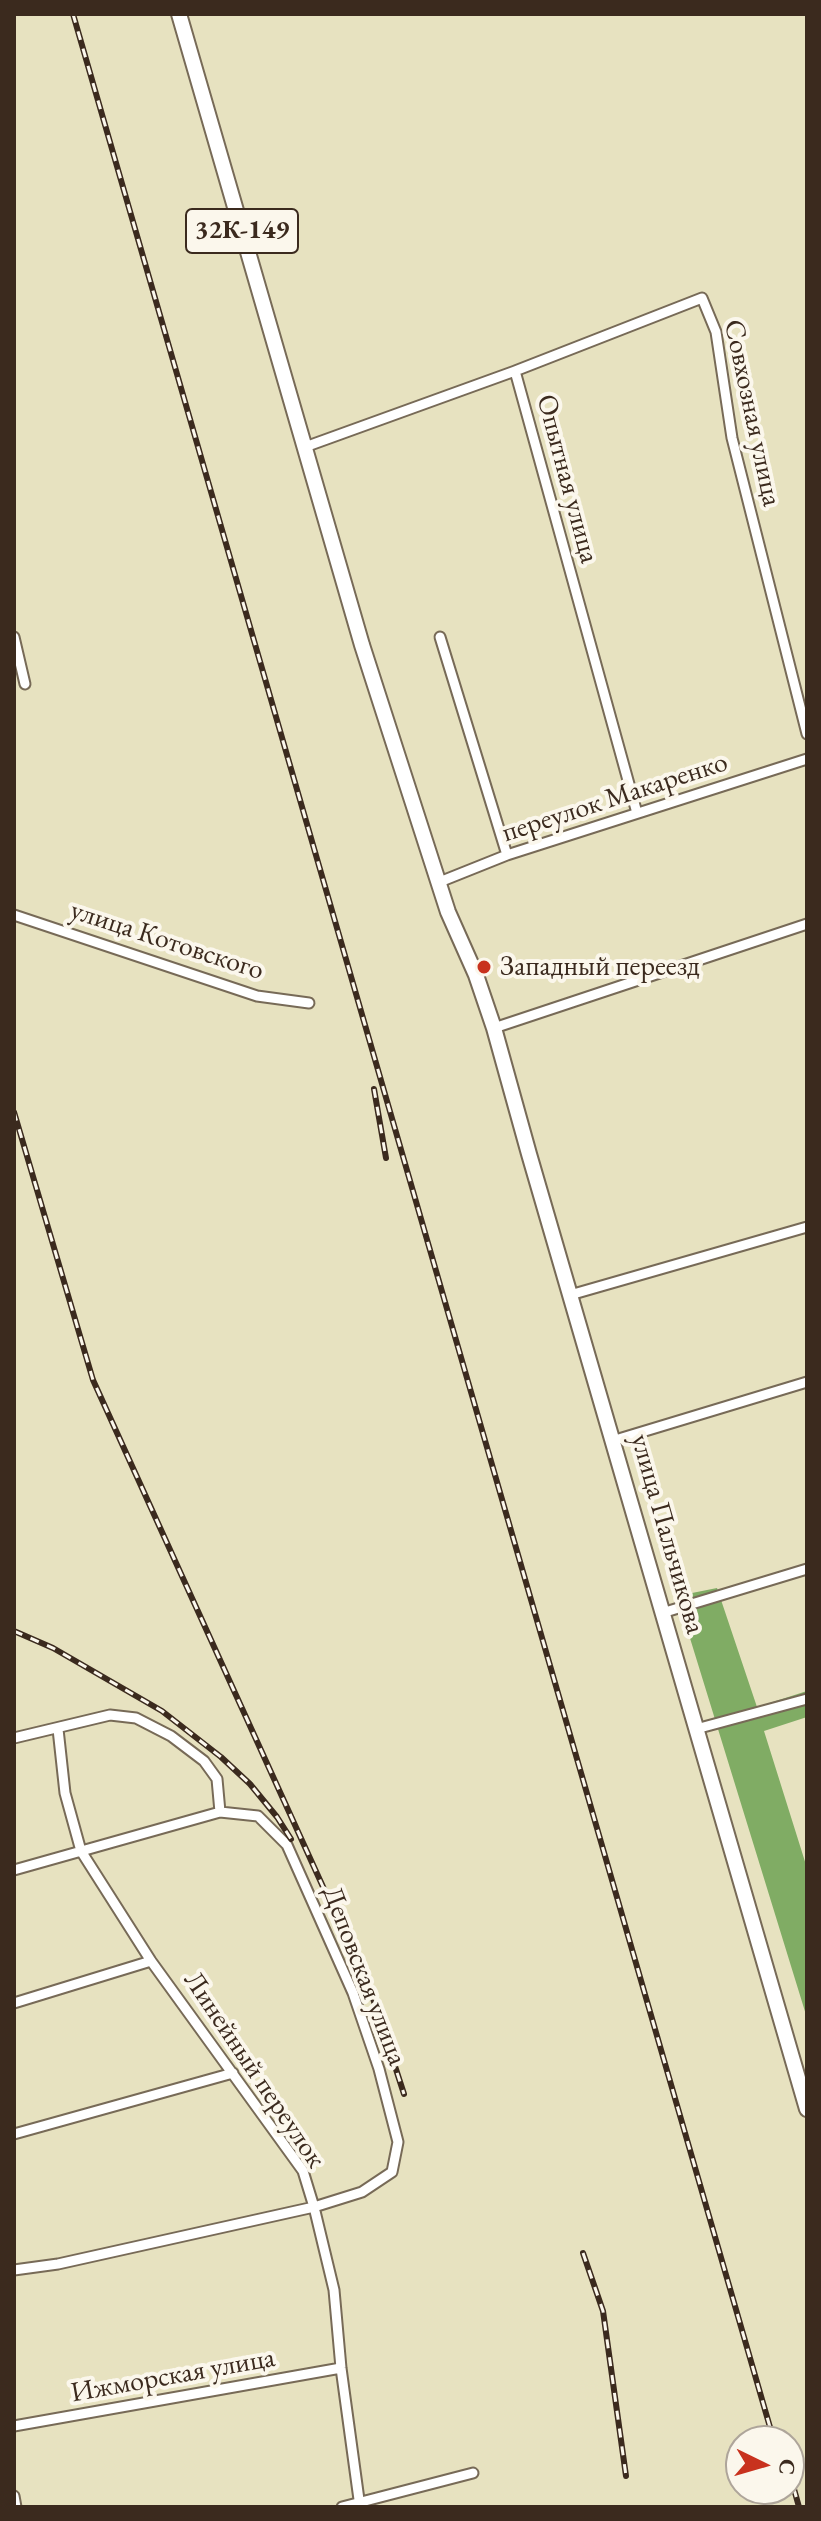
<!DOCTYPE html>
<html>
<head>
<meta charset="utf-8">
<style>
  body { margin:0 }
  #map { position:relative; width:821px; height:2521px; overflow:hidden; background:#e7e2c0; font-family:"EB Garamond",serif }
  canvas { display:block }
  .frame { position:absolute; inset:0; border:16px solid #3b2a1e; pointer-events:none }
  .north { position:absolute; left:725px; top:2425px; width:80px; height:80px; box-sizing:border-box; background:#fbf7ec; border:2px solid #aea59a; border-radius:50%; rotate:95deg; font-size:22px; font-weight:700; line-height:32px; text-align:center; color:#3b2a1e }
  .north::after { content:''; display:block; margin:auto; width:28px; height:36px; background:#c8321e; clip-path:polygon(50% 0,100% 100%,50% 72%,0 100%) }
</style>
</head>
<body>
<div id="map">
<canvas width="821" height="2521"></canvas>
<div class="frame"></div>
<div class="north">С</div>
</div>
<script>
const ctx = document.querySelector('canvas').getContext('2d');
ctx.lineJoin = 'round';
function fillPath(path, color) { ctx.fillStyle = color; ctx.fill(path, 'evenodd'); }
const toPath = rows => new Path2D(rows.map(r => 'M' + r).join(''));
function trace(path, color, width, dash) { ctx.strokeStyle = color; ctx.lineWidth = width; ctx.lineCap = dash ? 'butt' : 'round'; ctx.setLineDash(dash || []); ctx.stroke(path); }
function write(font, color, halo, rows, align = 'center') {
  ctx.font = font + ' "EB Garamond",serif'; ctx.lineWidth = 8; ctx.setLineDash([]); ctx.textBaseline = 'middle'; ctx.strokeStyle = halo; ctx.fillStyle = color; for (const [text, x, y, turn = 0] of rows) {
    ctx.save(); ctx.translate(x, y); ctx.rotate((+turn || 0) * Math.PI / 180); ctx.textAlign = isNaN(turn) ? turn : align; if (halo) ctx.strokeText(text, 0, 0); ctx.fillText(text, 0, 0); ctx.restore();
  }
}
fillPath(toPath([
  [717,1588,757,1707,807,1691,807,1717,764,1731,807,1868,807,2018,677,1596]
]), '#80ac64');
const minor = toPath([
  [515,371,702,298,716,332,732,438,807,734],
  [305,447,515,371,637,813],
  [14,637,25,684],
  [440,637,507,855],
  [437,883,507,855,807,759],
  [14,915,257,996,309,1003],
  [494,1028,807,924],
  [570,1295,807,1227],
  [612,1441,807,1382],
  [662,1613,807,1569],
  [58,1729,65,1793,81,1851,151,1961,303,2171,314,2207,334,2290,341,2368,360,2507],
  [696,1729,807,1699],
  [14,1738,110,1715,136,1718,171,1736,204,1761,217,1779,220,1812,258,1816,287,1845,353,1993,379,2069,398,2142,392,2172,362,2192,314,2207,58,2264,14,2270],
  [14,1870,220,1812],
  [14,2003,151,1961],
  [14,2134,233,2073],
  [14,2426,341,2368],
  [14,2496,16,2507],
  [342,2507,473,2473]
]);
const primary = toPath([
  [179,14,362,645,448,912,476,975,494,1028,529,1154,807,2109]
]);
trace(minor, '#776a57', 13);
trace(primary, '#776a57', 18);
trace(minor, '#fff', 9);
trace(primary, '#fff', 14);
const rail = toPath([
  [73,14,774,2441],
  [374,1089,386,1158],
  [14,1112,93,1380,329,1900],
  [14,1631,53,1648,162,1711,221,1757,250,1784,277,1817,291,1839],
  [323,1890,345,1929,367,1980,404,2094],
  [583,2253,603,2311,626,2476],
  [789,2471,799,2507]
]);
trace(rail, '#3b2a1e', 6);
trace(rail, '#fbf7ec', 3, [9]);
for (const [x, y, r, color] of [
  [484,967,8,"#c8321e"]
]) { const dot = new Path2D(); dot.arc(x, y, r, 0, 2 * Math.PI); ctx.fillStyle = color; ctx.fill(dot); trace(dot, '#fbf7ec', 3); }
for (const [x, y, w] of [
  [242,231,112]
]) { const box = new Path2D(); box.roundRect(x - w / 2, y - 22, w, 44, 6); ctx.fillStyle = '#fbf7ec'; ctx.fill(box); trace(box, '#3b2a1e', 2); }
write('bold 26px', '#3b2a1e', null, [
  ["32К-149",242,231]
]);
write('28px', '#3b2a1e', '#fbf7ec', [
  ["Совхозная улица",752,413,78],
  ["Опытная улица",567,479,75],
  ["переулок Макаренко",615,798,-18],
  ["улица Котовского",167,941,18],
  ["улица Пальчикова",667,1534,74],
  ["Деповская улица",364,1976,69],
  ["Линейный переулок",254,2070,56],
  ["Ижморская улица",173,2376,-10]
]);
write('28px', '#3b2a1e', '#fbf7ec', [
  ["Западный переезд",500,967]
], 'left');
</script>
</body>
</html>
